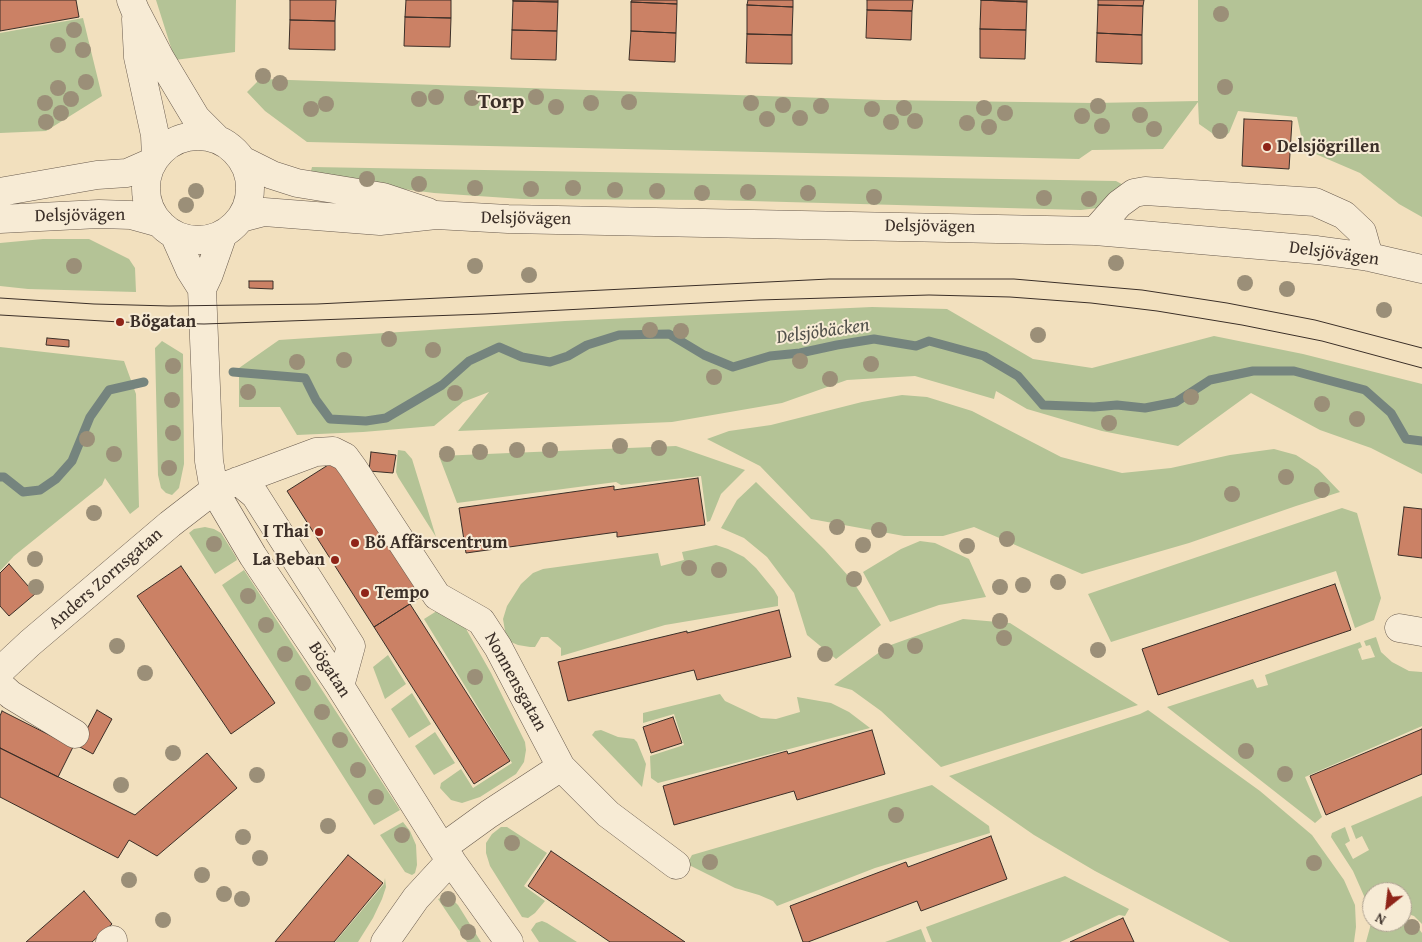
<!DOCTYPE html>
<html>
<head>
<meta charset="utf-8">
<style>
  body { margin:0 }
  #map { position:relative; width:1422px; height:942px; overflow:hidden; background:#f2e0be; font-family:"Gentium Book Plus",serif }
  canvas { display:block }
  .north { position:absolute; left:1362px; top:882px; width:50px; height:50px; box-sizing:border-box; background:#f7ebd5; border:1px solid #aca090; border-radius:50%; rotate:209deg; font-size:14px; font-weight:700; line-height:20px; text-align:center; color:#3b2f28 }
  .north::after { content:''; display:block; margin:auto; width:18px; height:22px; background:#8f2418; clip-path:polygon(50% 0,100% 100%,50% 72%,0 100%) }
</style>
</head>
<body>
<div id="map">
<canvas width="1422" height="942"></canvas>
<div class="north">N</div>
</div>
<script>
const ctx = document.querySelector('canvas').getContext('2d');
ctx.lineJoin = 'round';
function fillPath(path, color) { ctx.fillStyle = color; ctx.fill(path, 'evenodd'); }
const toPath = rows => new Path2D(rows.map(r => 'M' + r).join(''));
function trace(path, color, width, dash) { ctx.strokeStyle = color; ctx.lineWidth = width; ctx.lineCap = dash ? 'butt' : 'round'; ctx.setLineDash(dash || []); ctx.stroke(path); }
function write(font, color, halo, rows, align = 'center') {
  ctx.font = font + ' "Gentium Book Plus",serif'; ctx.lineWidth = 4; ctx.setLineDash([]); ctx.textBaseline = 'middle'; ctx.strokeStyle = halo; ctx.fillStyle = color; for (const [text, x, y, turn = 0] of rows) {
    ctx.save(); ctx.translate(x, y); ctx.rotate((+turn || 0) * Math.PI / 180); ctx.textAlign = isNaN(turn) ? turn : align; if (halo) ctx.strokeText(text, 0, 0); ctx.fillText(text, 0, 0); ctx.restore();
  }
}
fillPath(toPath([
  [156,0,236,0,235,52,175,60],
  [1198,0,1422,0,1422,217,1399,204,1360,173,1304,149,1297,117,1238,111,1229,133,1219,138,1199,124,1198,102,1163,149,1092,150,1079,159,307,142,265,111,247,92,260,79,884,100,1094,103,1198,101],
  [83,18,102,96,46,131,0,133,0,33],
  [312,167,1116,181,1131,189,1098,208,1081,210,713,200,522,199,434,193,348,182,310,175],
  [43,239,89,239,129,259,135,268,136,292,28,289,0,286,0,243],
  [872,307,947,309,1033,359,1092,368,1214,336,1303,354,1422,384,1422,474,1371,448,1320,430,1251,393,1178,446,1102,431,1027,409,996,391,994,399,915,376,847,380,782,403,672,422,458,431,489,392,463,402,434,426,363,432,297,435,280,407,239,407,239,368,279,340,565,321],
  [162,341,183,354,184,464,179,488,172,495,166,493,161,488,158,475,155,348],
  [0,347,124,361,136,394,139,507,130,514,105,478,102,485,14,556,0,571],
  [902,395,927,397,972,411,1061,457,1122,473,1171,468,1230,455,1274,449,1296,455,1318,469,1340,492,1296,506,1189,543,1082,574,974,527,943,536,904,536,811,519,760,466,707,439,729,431,771,425,862,402],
  [676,446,745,470,721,494,710,521,707,522,701,476,621,485,616,482,457,503,439,456],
  [398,450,405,451,412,459,436,537,398,477,396,472],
  [756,482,824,549,852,580,881,625,836,659,807,635,794,593,767,557,744,538,721,528,737,500],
  [1342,508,1357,513,1381,598,1374,620,1355,628,1336,571,1111,642,1088,594],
  [205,527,214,529,221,533,236,557,237,560,215,574,189,533,194,529],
  [920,541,935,543,969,559,986,597,939,605,890,622,863,572,901,549],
  [716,545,728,549,744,557,756,568,774,590,778,597,778,606,665,625,561,656,561,648,548,637,541,637,535,647,530,647,518,645,511,642,506,637,503,619,507,606,521,584,533,573,543,569,658,553,661,566,684,560,682,552],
  [244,570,400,810,374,825,222,585],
  [440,609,461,620,491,673,525,742,526,750,524,762,516,774,480,797,462,803,451,800,440,788,441,783,461,769,473,788,512,763,424,619],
  [963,619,1010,623,1138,705,941,767,881,711,852,690,834,685,888,646],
  [1376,637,1381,652,1392,662,1409,671,1422,672,1422,726,1305,777,1322,817,1315,823,1167,707,1253,679,1257,688,1268,685,1265,675,1360,642,1362,647,1358,649,1362,660,1375,657,1370,645,1366,646,1364,641],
  [388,655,406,684,385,699,373,667],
  [412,693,431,724,409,738,391,709],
  [720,694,725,701,761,718,776,719,800,712,797,697,831,703,849,712,870,728,658,783,651,778,650,756,684,745,674,714,643,723,643,713],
  [1148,710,1260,791,1312,835,1344,880,1355,905,1356,927,1354,942,1230,942,1095,871,1034,835,949,776,1140,714],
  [601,730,618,737,634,739,637,742,646,764,642,787,592,735,595,731],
  [435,732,455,763,434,775,415,746],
  [932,785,989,826,990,833,875,868,777,906,773,901,759,895,735,888,687,864,692,855],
  [1422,796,1422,924,1414,916,1402,912,1402,892,1372,892,1371,909,1368,905,1353,871,1331,837,1332,833,1345,827,1350,841,1345,844,1353,859,1369,850,1362,836,1356,839,1351,826],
  [403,822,410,831,416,845,417,865,415,873,412,875,405,872,380,835],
  [501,827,507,827,547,853,524,886,545,901,535,913,528,918,522,917,490,866,486,853,486,843,492,834],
  [1065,876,1129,909,1125,916,1119,915,1060,942,932,942,926,927],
  [385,878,386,887,382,899,373,918,358,942,335,942,384,884],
  [446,896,452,899,458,905,481,942,467,942,438,899],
  [1402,917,1416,925,1422,933,1422,942,1366,942,1372,920,1372,922,1402,922],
  [542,921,547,923,577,942,539,942,531,930,536,923],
  [921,929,926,942,885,942]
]), '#b4c396');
trace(toPath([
  [233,372,305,378,316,400,330,419,366,421,386,418,442,385,469,361,499,347,522,357,550,362,568,356,587,345,619,335,669,334,704,355,733,367,770,356,800,353,837,345,874,339,916,346,929,341,984,356,1018,376,1043,405,1094,407,1117,405,1145,408,1176,402,1210,380,1253,371,1294,371,1365,390,1391,413,1406,439,1422,441],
  [0,477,4,477,23,492,40,490,56,479,72,461,90,417,109,390,144,382]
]), '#75847e', 9);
const building = toPath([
  [0,0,76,0,79,17,0,31,0,0],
  [290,0,336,0,335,21,290,20,290,0],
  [406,0,451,0,451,18,405,17,406,0],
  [513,0,558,0,558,2,513,1,513,0],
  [632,0,677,0,677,4,631,2,632,0],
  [748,0,793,0,793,7,747,5,748,0],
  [867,0,913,0,912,11,867,10,867,0],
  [981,0,1027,0,1027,2,981,0],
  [981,0,1027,2,1026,30,980,29,981,0],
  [1098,0,1144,0,1143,6,1098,5,1098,0],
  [513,1,558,2,557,31,512,30,513,1],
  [631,2,677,4,676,33,631,31,631,2],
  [747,5,793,7,792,35,747,34,747,5],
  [1098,5,1143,6,1142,35,1097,33,1098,5],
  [867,10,912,11,911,40,866,38,867,10],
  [405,17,451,18,450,47,404,46,405,17],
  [290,20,335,21,335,50,289,49,290,20],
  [980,29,1026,30,1025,59,980,58,980,29],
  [512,30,557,31,556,60,511,59,512,30],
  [631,31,676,33,675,62,629,60,631,31],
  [1097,33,1142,35,1142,64,1096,62,1097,33],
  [747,34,792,35,792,64,746,63,747,34],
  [1244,119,1292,121,1289,169,1242,166,1244,119],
  [249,281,273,281,273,289,249,288,249,281],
  [47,338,69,340,69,347,46,345,47,338],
  [371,452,396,455,393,473,369,471,371,452],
  [336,460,422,596,374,627,287,491,336,460],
  [698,478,705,525,617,537,617,532,466,553,459,508,614,486,614,490,698,478],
  [1404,507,1422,509,1422,558,1398,555,1404,507],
  [9,564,35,594,9,616,0,606,0,573,9,564],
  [181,566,275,703,231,734,137,596,181,566],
  [1335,584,1351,630,1158,695,1142,649,1335,584],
  [410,604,510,761,474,784,374,627,410,604],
  [779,610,791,657,697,680,694,670,568,701,558,662,687,631,687,633,779,610],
  [97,710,112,719,93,754,78,746,97,710],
  [2,711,73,747,58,777,0,748,0,716,2,711],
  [673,717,682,743,651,753,643,727,673,717],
  [1422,729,1422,774,1326,815,1310,776,1422,729],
  [872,730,885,774,797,800,794,791,674,825,663,786,787,751,788,754,872,730],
  [0,748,135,815,207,753,237,788,157,856,129,840,118,858,0,797,0,748],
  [991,836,1007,879,921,911,917,901,808,942,803,942,790,906,906,862,908,867,991,836],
  [551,851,685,942,610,942,528,886,551,851],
  [348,855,383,883,334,942,275,942,348,855],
  [84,891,112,924,92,942,26,942,84,891],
  [1123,918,1134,942,1070,942,1123,918]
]);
fillPath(building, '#cb8165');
trace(building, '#3b2f28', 1);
const minor = toPath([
  [131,0,135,10,160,58,196,118,217,139],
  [136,19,138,57,155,135,156,157],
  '146 188a52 52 0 1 1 104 0a52 52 0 1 1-104 0Z',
  [244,161,272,175,297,183,383,197,428,212],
  [0,192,97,175,127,173,152,162],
  [241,218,264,212,380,221,436,215,508,219,1095,231,1317,250,1369,257,1422,269],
  [0,219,99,214,131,215,160,223],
  [1095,231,1119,204,1134,193,1145,191,1315,202,1344,215,1362,232,1369,257],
  [174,234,190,270,202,289,209,461,214,490,253,556,340,686,442,848,509,942],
  [202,289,209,274,223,234],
  [238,481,255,495,351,646,340,686],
  [1399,628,1422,632],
  [0,671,30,643,170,524,214,490,316,452,333,451,345,457,353,468,437,596,481,621,498,647,561,767,608,814,676,865],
  [0,685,11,695,75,734],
  [442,848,489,814,561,767],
  [110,942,113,940],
  [385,942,416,898,451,860]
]);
trace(minor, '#695b4e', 29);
trace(minor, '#f7ebd5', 28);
trace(toPath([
  [0,298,94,304,169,306,317,304,829,279,1014,279,1142,290,1227,303,1315,320,1422,348],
  [0,315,120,322,204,324,485,314,759,300,929,295,1010,297,1091,303,1157,311,1242,325,1322,341,1422,368]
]), '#3b2f28', 1);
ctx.fillStyle = '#9b8f78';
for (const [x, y] of [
  [1221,14],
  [74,30],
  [58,45],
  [83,50],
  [263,76],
  [86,82],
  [280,83],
  [1225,87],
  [58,88],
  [436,97],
  [536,97],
  [472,98],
  [71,99],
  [419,99],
  [629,102],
  [45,103],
  [591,103],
  [751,103],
  [326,104],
  [783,105],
  [821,106],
  [1098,106],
  [556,107],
  [904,108],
  [984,108],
  [311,109],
  [872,109],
  [61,113],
  [1005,113],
  [1140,115],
  [1082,116],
  [800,118],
  [767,119],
  [915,121],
  [46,122],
  [891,122],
  [967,123],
  [1102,126],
  [989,127],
  [1154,129],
  [1220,131],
  [367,179],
  [419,184],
  [475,188],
  [573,188],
  [531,189],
  [615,190],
  [196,191],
  [657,191],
  [748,192],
  [702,193],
  [808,193],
  [874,197],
  [1044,198],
  [1089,199],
  [186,205],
  [1116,263],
  [74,266],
  [475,266],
  [529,275],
  [1245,283],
  [1287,289],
  [1384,310],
  [650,330],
  [681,331],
  [1038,335],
  [389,339],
  [433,350],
  [344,360],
  [800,361],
  [297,362],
  [871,364],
  [173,366],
  [714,377],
  [830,379],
  [248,392],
  [455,393],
  [1191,397],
  [172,400],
  [1322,404],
  [1357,419],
  [1109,423],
  [173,433],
  [87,439],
  [620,446],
  [659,448],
  [517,450],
  [550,450],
  [480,452],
  [114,454],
  [447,454],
  [169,468],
  [1286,477],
  [1322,490],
  [1232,494],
  [94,513],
  [837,527],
  [879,530],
  [1007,539],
  [214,544],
  [863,545],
  [967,546],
  [35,559],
  [689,568],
  [719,570],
  [854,579],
  [1058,582],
  [1023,585],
  [36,587],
  [1000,587],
  [248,596],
  [1000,621],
  [266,625],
  [1004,638],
  [117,646],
  [915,646],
  [1098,650],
  [886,651],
  [285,654],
  [825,654],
  [145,673],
  [475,677],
  [303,683],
  [322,712],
  [340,740],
  [1246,751],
  [173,753],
  [358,770],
  [1285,774],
  [257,775],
  [121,785],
  [376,797],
  [896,815],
  [328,826],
  [402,835],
  [243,837],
  [512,843],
  [260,858],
  [710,862],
  [1314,863],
  [202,875],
  [129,880],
  [224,894],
  [242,899],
  [448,899],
  [163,920],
  [1412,927],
  [468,932]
]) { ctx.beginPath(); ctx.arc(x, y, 8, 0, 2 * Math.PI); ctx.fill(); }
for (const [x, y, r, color] of [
  [1267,147,5,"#8f2418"],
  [120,322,5,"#8f2418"],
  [319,532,5,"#8f2418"],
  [355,543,5,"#8f2418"],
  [335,560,5,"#8f2418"],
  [365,593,5,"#8f2418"]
]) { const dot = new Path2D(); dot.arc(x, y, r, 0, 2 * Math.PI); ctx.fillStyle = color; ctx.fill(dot); trace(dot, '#f7ebd5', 2); }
write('bold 18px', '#3b2f28', '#f7ebd5', [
  ["Delsjögrillen",1277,147],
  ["Bögatan",130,322],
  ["I Thai",309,532,"right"],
  ["Bö Affärscentrum",365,543],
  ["La Beban",325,560,"right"],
  ["Tempo",375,593]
], 'left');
write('18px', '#3b2f28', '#f7ebd5', [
  ["Delsjövägen",80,216,-1],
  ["Delsjövägen",526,219,1],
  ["Delsjövägen",930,227,1],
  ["Delsjövägen",1334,254,8],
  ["Anders Zornsgatan",106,579,-41],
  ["Bögatan",329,670,57],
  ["Nonnensgatan",515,682,61]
]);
write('italic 19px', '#53524c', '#f7ebd5', [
  ["Delsjöbäcken",823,332,-8]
]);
write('bold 22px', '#3b2f28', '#f7ebd5', [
  ["Torp",501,102]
]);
</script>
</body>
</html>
